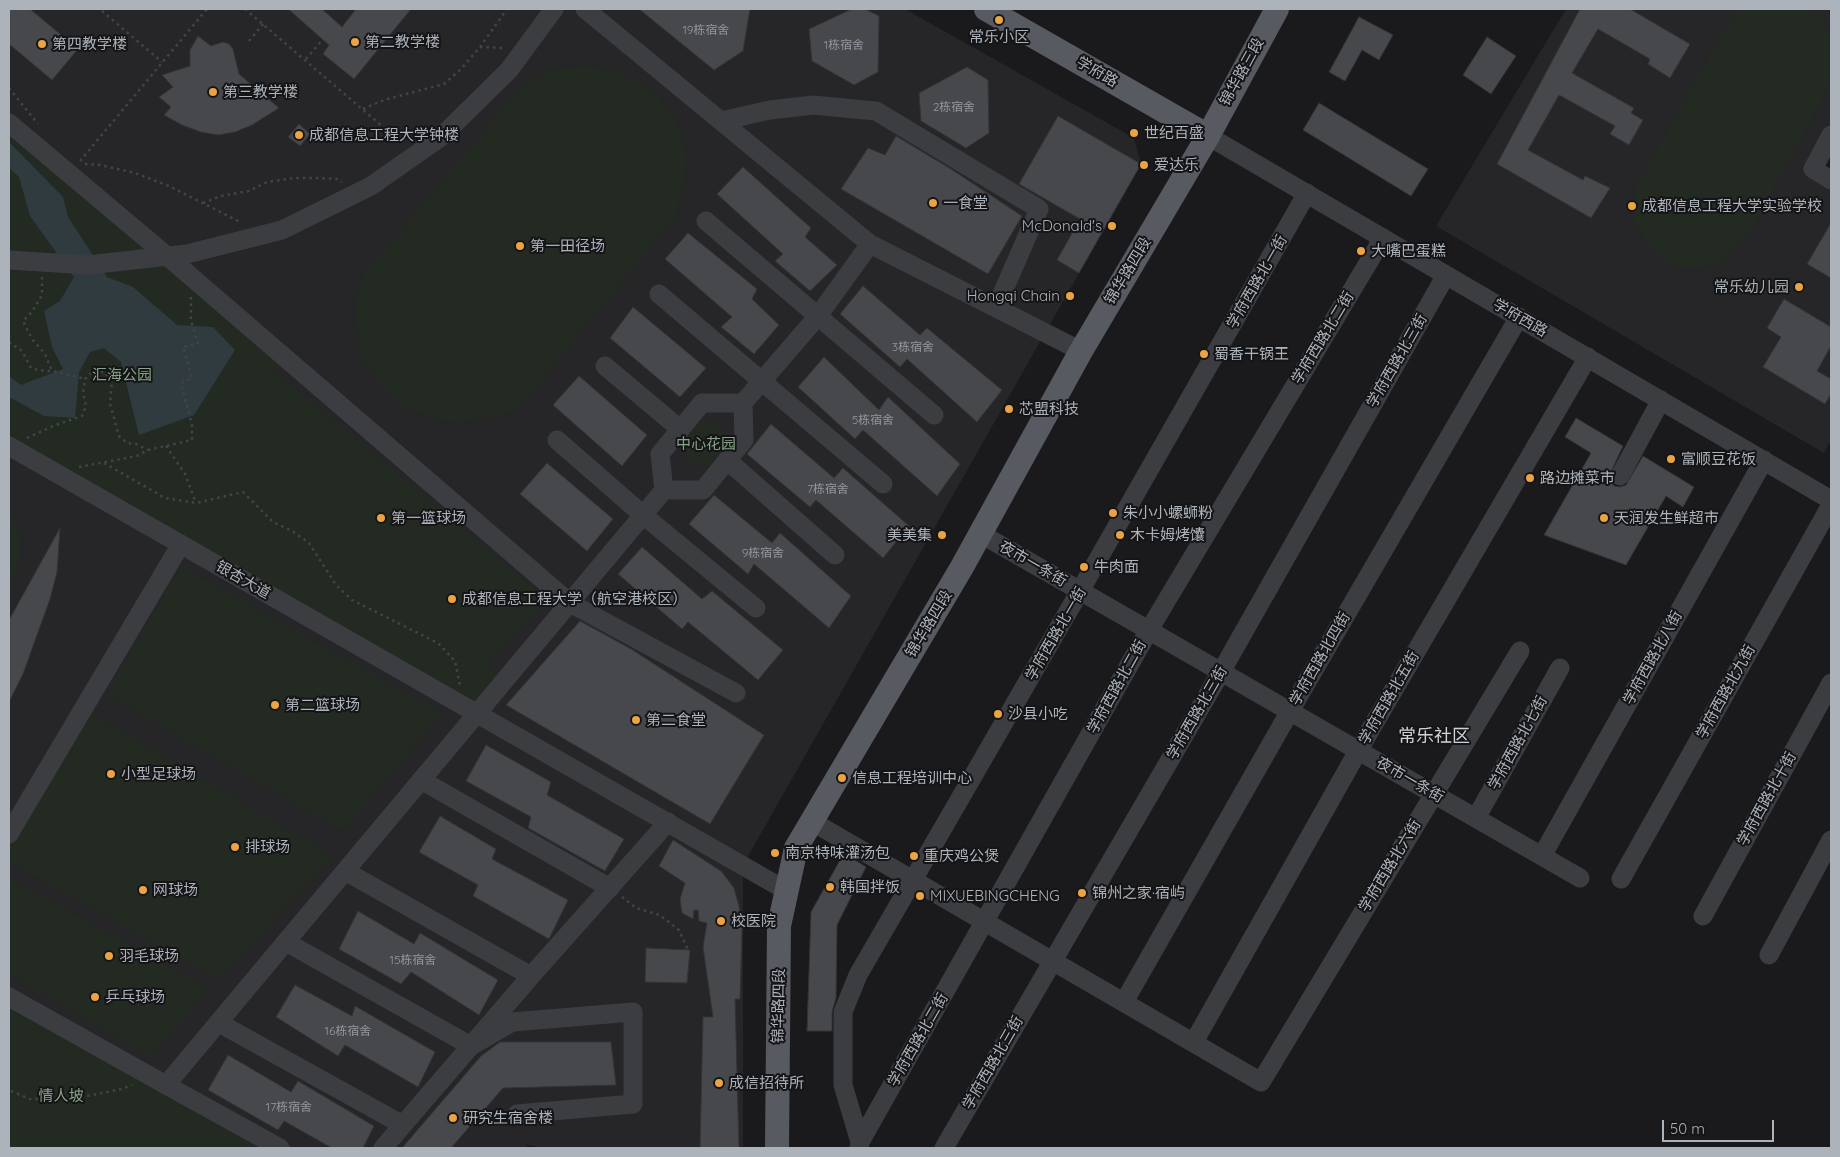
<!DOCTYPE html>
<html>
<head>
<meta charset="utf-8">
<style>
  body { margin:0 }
  #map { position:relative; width:1840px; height:1157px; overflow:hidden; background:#1a1a1c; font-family:Quicksand,sans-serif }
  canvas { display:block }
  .frame { position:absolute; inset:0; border:10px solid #adb3bb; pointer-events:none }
  .scale { position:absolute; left:1662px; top:1120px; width:112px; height:22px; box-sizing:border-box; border:2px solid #adb3bb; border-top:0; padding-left:6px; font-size:15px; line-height:18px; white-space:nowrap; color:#adb3bb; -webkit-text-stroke:4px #151517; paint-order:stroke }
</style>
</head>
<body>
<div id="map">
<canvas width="1840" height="1157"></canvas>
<div class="frame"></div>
<div class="scale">50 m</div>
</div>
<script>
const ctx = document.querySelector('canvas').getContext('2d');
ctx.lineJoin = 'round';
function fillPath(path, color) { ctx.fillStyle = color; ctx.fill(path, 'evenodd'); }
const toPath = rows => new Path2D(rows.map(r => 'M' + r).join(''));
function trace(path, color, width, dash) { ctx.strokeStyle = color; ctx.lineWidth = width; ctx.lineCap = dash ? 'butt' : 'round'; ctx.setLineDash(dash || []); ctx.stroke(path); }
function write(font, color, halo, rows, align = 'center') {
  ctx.font = font + ' Quicksand,"Noto Sans SC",sans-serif'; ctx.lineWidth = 4; ctx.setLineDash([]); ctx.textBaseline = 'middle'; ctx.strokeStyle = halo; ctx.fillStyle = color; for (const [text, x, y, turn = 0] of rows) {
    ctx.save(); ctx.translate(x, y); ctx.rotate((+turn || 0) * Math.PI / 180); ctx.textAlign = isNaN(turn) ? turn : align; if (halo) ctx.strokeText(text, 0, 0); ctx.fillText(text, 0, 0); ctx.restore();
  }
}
fillPath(toPath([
  [9,9,905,9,1134,138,1141,164,743,865,743,1148,545,1148,527,1145,526,1148,9,1148],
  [1566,9,1831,9,1831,124,1805,172,1831,188,1831,440,1824,453,1436,226]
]), '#262629');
fillPath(toPath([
  [1740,9,1806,9,1819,16,1831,34,1831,83,1748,235,1723,262,1702,268,1676,268,1653,250,1634,222,1636,188,1725,28],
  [591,66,619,72,645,86,658,96,676,122,681,133,686,157,685,177,675,217,520,407,502,415,463,422,446,421,425,415,405,407,392,396,369,370,360,353,355,312,356,297,364,275,522,86,546,71,562,67],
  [9,123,283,356,273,370,546,599,487,665,505,681,477,714,9,446],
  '682 444a23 23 0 1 1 46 0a23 23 0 1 1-46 0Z',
  [9,503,21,539,19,563,9,586],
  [181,566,442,714,343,831,107,695],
  [88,711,333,857,218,978,9,862,9,845],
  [9,878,210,990,182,1020,151,1057,9,974],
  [9,1007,259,1148,9,1148]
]), '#222a22');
fillPath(toPath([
  [9,142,63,197,68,217,107,277,133,287,177,325,213,327,235,350,194,415,139,435,121,362,104,348,90,352,79,372,75,418,44,416,9,397,9,376,21,385,63,369,52,347,44,311,60,301,74,277,30,216,19,177,9,168]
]), '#303b40');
const building = toPath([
  [9,9,30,9,78,49,52,80,9,44,9,9],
  [288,9,322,9,342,27,356,9,411,9,354,79,323,54,329,45,288,9],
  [639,9,750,9,743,51,714,70,639,9],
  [852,9,865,9,879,16,878,72,854,85,812,61,809,29,852,9],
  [1580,9,1630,9,1690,44,1670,78,1648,64,1650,59,1598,29,1572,73,1634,108,1631,113,1643,120,1629,145,1610,134,1615,126,1559,95,1528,150,1583,180,1585,176,1610,188,1591,218,1497,164,1580,9],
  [1359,17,1393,35,1379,60,1362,50,1345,81,1329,72,1359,17],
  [198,36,211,46,223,42,229,44,233,49,239,74,279,108,252,125,235,132,218,135,201,132,182,125,164,115,171,107,159,97,173,87,162,75,190,66,190,50,198,36],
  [1487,37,1516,56,1491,94,1463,75,1487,37],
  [967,67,988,80,989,133,966,148,921,121,919,93,967,67],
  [1319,103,1428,169,1411,196,1303,130,1319,103],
  [1058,116,1141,164,1079,273,1057,260,1080,219,1019,184,1058,116],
  [299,124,310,134,300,146,288,137,299,124],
  [896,136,951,169,1022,216,988,274,841,189,868,148,885,155,896,136],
  [743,167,811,228,805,237,837,265,810,291,775,261,783,254,717,194,743,167],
  [1831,223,1831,278,1807,264,1831,223],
  [688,233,757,289,752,299,779,325,754,354,721,327,732,317,665,259,688,233],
  [863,286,920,335,927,328,1002,390,977,422,907,359,900,367,840,314,863,286],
  [1784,299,1831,327,1831,346,1817,371,1831,379,1831,394,1825,404,1763,367,1781,337,1767,328,1784,299],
  [633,307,706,368,680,397,610,338,633,307],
  [824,357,879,410,888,397,960,464,937,496,863,430,855,439,798,387,824,357],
  [579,376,647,435,622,466,553,405,579,376],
  [1576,418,1623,446,1609,476,1610,481,1614,486,1620,487,1626,485,1643,456,1694,487,1683,507,1666,496,1626,565,1544,535,1591,453,1565,437,1576,418],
  [771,424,834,478,843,468,909,526,883,558,816,500,810,507,747,454,771,424],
  [547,463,613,519,587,551,520,494,547,463],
  [714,495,772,543,780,533,851,596,829,628,754,564,748,574,689,524,714,495],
  [60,528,57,572,50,599,23,674,9,702,9,620,60,528],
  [642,547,702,599,712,591,783,650,758,680,688,622,682,629,618,574,642,547],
  [580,621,631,649,764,735,710,824,506,705,580,621],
  [486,745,551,782,547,795,624,839,605,871,528,828,531,817,466,781,486,745],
  [440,816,496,849,492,859,568,900,549,939,473,896,478,885,419,852,440,816],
  [673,840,721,871,734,888,739,906,742,929,740,999,735,999,739,1148,700,1148,703,1017,713,1017,703,947,707,923,699,921,698,910,694,910,693,919,682,913,680,899,685,883,659,866,673,840],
  [844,853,866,867,837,925,836,998,832,1012,832,1031,807,1031,811,912,844,853],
  [358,911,414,944,420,933,498,980,479,1015,411,972,401,984,339,949,358,911],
  [646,948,690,950,687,983,645,982,646,948],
  [295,985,352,1016,355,1006,435,1052,418,1087,345,1045,338,1056,276,1017,295,985],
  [500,1042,611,1042,616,1085,503,1088,451,1148,402,1148,481,1056,500,1042],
  [228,1055,291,1092,298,1081,374,1126,363,1148,332,1148,284,1121,278,1130,208,1090,228,1055]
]);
fillPath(building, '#47484c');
trace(building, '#343438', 1);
trace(toPath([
  [245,9,403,144],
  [102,11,162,62],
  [249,41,263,24],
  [480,47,505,48],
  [306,59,323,39],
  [9,88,38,124],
  [363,109,384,100,444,84,461,69,480,47,507,9],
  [80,161,207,9],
  [85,164,100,165,135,173,169,186,242,223],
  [203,203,221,196,249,191,267,182,294,178,317,178,337,179,342,182],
  [42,277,42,295,32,312,23,321,32,339,45,354,52,371],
  [9,342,22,351,31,368,38,370,58,372,85,379],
  [27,438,53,426,82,416,86,406,83,393,85,379,94,370,104,372,112,380,110,404,119,436,127,443,136,444,148,450],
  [166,446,185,474,196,503],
  [104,463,165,498,196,503,243,492,273,522,292,531,309,543,336,585,352,600,438,643,455,661,460,686],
  [79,467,137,456,148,450,192,440,192,425,181,383,192,378,183,347,198,343,191,321,191,297],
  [622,897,636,908,660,915,679,930,688,950],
  [11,1091,30,1099,59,1099,93,1095,121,1089,132,1085]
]), '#414448', 2.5, [2.5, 4]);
trace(toPath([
  [585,9,870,244,1081,351],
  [721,121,770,110,813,105,876,111,1039,209,996,308],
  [9,123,167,256,570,603,736,693],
  [1831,135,1813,169,1831,180],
  [1208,136,1831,500],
  [706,221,934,415],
  [9,260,88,265,187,254,282,230,371,186,441,137,509,70,554,9],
  [659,294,883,484],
  [605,366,680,429],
  [557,440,643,515,756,608],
  [9,446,787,891],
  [727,460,835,555],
  [1620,476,1661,400],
  [664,490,703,490,744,440,743,403],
  [981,534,1580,878],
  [421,780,610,888],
  [1476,818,1560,668],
  [811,821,1261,1082,1520,651],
  [9,834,181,544],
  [1542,856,1764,460],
  [345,871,531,976,668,822],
  [1621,879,1831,505],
  [1703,916,1831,683],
  [286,942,471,1046,512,1022,633,1012,633,1104,517,1114],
  [1769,955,1831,840],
  [9,997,166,1085,664,490,660,454,702,403,743,403,818,316,870,244],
  [1124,1002,1290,711,1519,317],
  [219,1023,403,1125],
  [1194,1042,1358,751,1588,357],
  [166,1085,280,1148],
  [860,1142,1149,630,1383,238],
  [383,1148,531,976],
  [859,1148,860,1142,843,1085,843,1012,858,975,1080,591,1307,193],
  [944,1148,1221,672,1446,275]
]), '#3b3d41', 19);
trace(toPath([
  [986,9,1208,136],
  [777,1148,779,926,796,848,962,567,1081,351,1208,136,1277,9]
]), '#575a60', 24);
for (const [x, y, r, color] of [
  [999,20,5,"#eca342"],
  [355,42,5,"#eca342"],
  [42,44,5,"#eca342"],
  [213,92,5,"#eca342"],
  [1134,133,5,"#eca342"],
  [299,135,5,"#eca342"],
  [1144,165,5,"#eca342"],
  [933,203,5,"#eca342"],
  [1632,206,5,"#eca342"],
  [1112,226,5,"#eca342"],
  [520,246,5,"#eca342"],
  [1361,251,5,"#eca342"],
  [1799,287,5,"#eca342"],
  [1070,296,5,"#eca342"],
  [1204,354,5,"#eca342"],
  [1009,409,5,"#eca342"],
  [1671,459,5,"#eca342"],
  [1530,478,5,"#eca342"],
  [1113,513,5,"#eca342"],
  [381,518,5,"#eca342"],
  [1604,518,5,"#eca342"],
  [942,535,5,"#eca342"],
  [1120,535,5,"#eca342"],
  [1084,567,5,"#eca342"],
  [452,599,5,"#eca342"],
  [275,705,5,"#eca342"],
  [998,714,5,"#eca342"],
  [636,720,5,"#eca342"],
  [111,774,5,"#eca342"],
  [842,778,5,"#eca342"],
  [235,847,5,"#eca342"],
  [775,853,5,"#eca342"],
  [914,856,5,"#eca342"],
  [830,887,5,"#eca342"],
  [143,890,5,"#eca342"],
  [1082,893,5,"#eca342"],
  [920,896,5,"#eca342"],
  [721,921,5,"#eca342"],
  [109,956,5,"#eca342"],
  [95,997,5,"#eca342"],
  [719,1083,5,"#eca342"],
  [453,1118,5,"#eca342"]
]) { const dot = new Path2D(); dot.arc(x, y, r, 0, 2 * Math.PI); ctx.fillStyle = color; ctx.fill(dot); trace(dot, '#151517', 2); }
write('12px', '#94989f', null, [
  ["19栋宿舍",706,30],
  ["1栋宿舍",844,45],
  ["2栋宿舍",954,107],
  ["3栋宿舍",913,347],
  ["5栋宿舍",873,420],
  ["7栋宿舍",828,489],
  ["9栋宿舍",763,553],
  ["15栋宿舍",413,960],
  ["16栋宿舍",348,1031],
  ["17栋宿舍",289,1107]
]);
write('15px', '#adb3bb', '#151517', [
  ["常乐小区",999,37,"center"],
  ["第二教学楼",365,42],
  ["第四教学楼",52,44],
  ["第三教学楼",223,92],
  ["世纪百盛",1144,133],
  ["成都信息工程大学钟楼",309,135],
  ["爱达乐",1154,165],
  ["一食堂",943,203],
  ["成都信息工程大学实验学校",1642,206],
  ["McDonald's",1102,226,"right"],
  ["第一田径场",530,246],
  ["大嘴巴蛋糕",1371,251],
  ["常乐幼儿园",1789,287,"right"],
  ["Hongqi Chain",1060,296,"right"],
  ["蜀香干锅王",1214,354],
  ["芯盟科技",1019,409],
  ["富顺豆花饭",1681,459],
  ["路边摊菜市",1540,478],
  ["朱小小螺蛳粉",1123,513],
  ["第一篮球场",391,518],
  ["天润发生鲜超市",1614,518],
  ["美美集",932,535,"right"],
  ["木卡姆烤馕",1130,535],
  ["牛肉面",1094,567],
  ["成都信息工程大学（航空港校区）",462,599],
  ["第二篮球场",285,705],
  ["沙县小吃",1008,714],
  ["第二食堂",646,720],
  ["小型足球场",121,774],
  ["信息工程培训中心",852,778],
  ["排球场",245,847],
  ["南京特味灌汤包",785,853],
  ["重庆鸡公煲",924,856],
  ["韩国拌饭",840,887],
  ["网球场",153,890],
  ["锦州之家·宿屿",1092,893],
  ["MIXUEBINGCHENG",930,896],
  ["校医院",731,921],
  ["羽毛球场",119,956],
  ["乒乓球场",105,997],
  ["成信招待所",729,1083],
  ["研究生宿舍楼",463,1118]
], 'left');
write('15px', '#adb3bb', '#151517', [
  ["学府路",1097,72,30],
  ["锦华路三段",1242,72,-61],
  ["锦华路四段",1128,271,-59],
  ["学府西路北一街",1257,282,-60],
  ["学府西路",1520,318,30],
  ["学府西路北二街",1323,338,-59],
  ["学府西路北三街",1397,361,-60],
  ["夜市一条街",1033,564,30],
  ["银杏大道",243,580,30],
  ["锦华路四段",929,624,-59],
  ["学府西路北一街",1056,634,-60],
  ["学府西路北八街",1653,658,-61],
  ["学府西路北四街",1320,659,-60],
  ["学府西路北二街",1117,687,-61],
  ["学府西路北九街",1726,692,-61],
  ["学府西路北五街",1389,698,-60],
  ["学府西路北三街",1197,713,-60],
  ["学府西路北七街",1518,743,-61],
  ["夜市一条街",1410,780,30],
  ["学府西路北十街",1767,799,-61],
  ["学府西路北六街",1390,866,-59],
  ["锦华路四段",779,1006,-89],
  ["学府西路北二街",918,1040,-60],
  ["学府西路北三街",993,1063,-60]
]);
write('15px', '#86a585', '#151517', [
  ["汇海公园",122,375],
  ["中心花园",706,444],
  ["情人坡",61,1096]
]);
write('18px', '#ced1d7', '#151517', [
  ["常乐社区",1434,737]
]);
</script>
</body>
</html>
